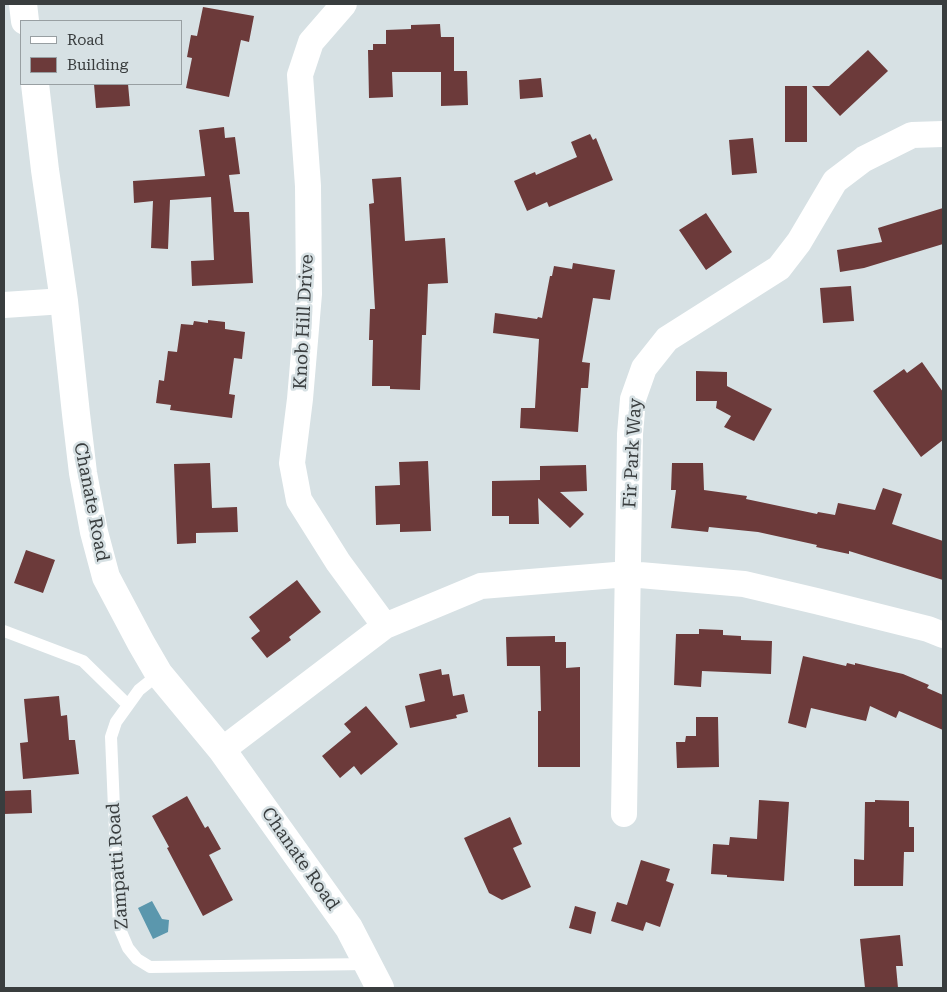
<!DOCTYPE html>
<html>
<head>
<meta charset="utf-8">
<style>
  body { margin:0 }
  #map { position:relative; width:947px; height:992px; overflow:hidden; background:#d7e1e4; font-family:"Roboto Serif",serif }
  canvas { display:block }
  .frame { position:absolute; inset:0; border:5px solid #393d3e; pointer-events:none }
  .legend { position:absolute; left:20px; top:20px; width:162px; height:65px; box-sizing:border-box; background:#d7e1e4; border:1px solid #989fa2; margin:0; padding:6px 9px; list-style:none; font-size:15px; color:#393d3e }
  .legend li { display:flex; align-items:center; gap:10px; height:25px }
  .legend b { width:25px; border:1px solid #989fa2 }
</style>
</head>
<body>
<div id="map">
<canvas width="947" height="992"></canvas>
<div class="frame"></div>
<ul class="legend">
<li><b style="height:6px;background:#fff"></b>Road</li>
<li><b style="height:14px;background:#6c3a3a"></b>Building</li>
</ul>
</div>
<script>
const ctx = document.querySelector('canvas').getContext('2d');
ctx.lineJoin = 'round';
function fillPath(path, color) { ctx.fillStyle = color; ctx.fill(path, 'evenodd'); }
const toPath = rows => new Path2D(rows.map(r => 'M' + r).join(''));
function trace(path, color, width, dash) { ctx.strokeStyle = color; ctx.lineWidth = width; ctx.lineCap = dash ? 'butt' : 'round'; ctx.setLineDash(dash || []); ctx.stroke(path); }
function write(font, color, halo, rows, align = 'center') {
  ctx.font = font + ' "Roboto Serif",serif'; ctx.lineWidth = 5; ctx.setLineDash([]); ctx.textBaseline = 'middle'; ctx.strokeStyle = halo; ctx.fillStyle = color; for (const [text, x, y, turn = 0] of rows) {
    ctx.save(); ctx.translate(x, y); ctx.rotate((+turn || 0) * Math.PI / 180); ctx.textAlign = isNaN(turn) ? turn : align; if (halo) ctx.strokeText(text, 0, 0); ctx.fillText(text, 0, 0); ctx.restore();
  }
}
fillPath(toPath([
  [152,901,162,919,169,920,168,932,153,939,138,908]
]), '#5b97ad');
fillPath(toPath([
  [203,7,254,16,249,42,241,40,229,97,186,88,192,58,187,57,191,35,197,36],
  [440,24,441,37,454,37,454,71,467,71,468,105,441,106,441,72,392,72,393,97,369,98,368,50,373,50,373,44,386,44,386,30,411,29,411,25],
  [868,50,888,71,840,116,812,86,829,86],
  [541,78,543,97,520,99,519,80],
  [94,84,128,84,130,106,96,108],
  [785,86,807,86,807,142,785,142],
  [224,127,225,138,235,137,240,174,229,175,234,212,249,212,253,283,192,286,191,261,214,260,211,197,170,200,168,249,151,248,153,201,134,203,133,181,205,176,199,130],
  [590,134,593,140,596,138,613,180,549,207,547,202,527,211,514,181,535,172,536,175,577,157,571,142],
  [753,138,757,173,732,175,729,140],
  [401,177,405,241,445,238,448,283,428,284,426,335,422,335,420,390,390,389,390,386,372,386,373,340,369,340,370,309,375,309,369,204,374,203,372,179],
  [943,208,943,244,864,268,840,272,837,250,882,242,878,228],
  [706,213,732,252,706,270,679,230],
  [573,263,615,270,610,300,593,298,582,362,590,363,588,388,581,388,578,432,520,428,521,408,535,408,539,339,493,333,495,313,537,319,538,317,542,318,550,276,552,276,554,266,572,269],
  [851,286,854,321,823,323,820,288],
  [208,320,225,322,225,329,245,332,242,359,234,358,229,394,235,395,232,418,170,410,171,405,156,403,159,380,164,381,168,351,177,352,181,324,193,325,194,321,208,323],
  [922,362,943,392,943,440,921,457,873,391,904,369,907,373],
  [696,371,727,372,727,386,772,409,754,441,724,427,731,416,716,408,717,401,696,401],
  [428,461,431,531,400,532,400,524,376,525,375,486,400,485,399,462],
  [210,463,212,508,237,507,238,532,196,533,196,543,177,544,174,464],
  [672,463,703,463,704,490,747,496,746,499,817,514,818,512,835,515,838,503,875,510,883,488,902,494,892,524,943,541,943,580,849,551,849,554,816,547,817,545,758,532,709,527,708,532,671,528,676,490,671,490],
  [586,465,587,491,560,492,584,514,570,528,538,498,539,524,509,524,509,516,492,516,492,481,540,480,540,466],
  [26,550,55,560,43,593,14,583],
  [297,580,321,612,289,637,291,640,267,658,251,638,260,631,249,617],
  [699,629,723,630,723,635,741,636,741,640,772,641,771,674,702,671,701,687,674,685,676,634,699,634],
  [555,636,555,642,566,642,566,668,580,667,580,767,538,767,538,711,541,711,540,666,507,666,506,637],
  [803,656,846,666,847,663,855,665,855,663,903,674,929,685,927,688,943,695,943,730,899,711,896,718,870,706,866,721,811,708,806,728,788,723],
  [441,669,442,675,449,674,453,696,464,694,468,712,456,715,457,718,410,728,405,706,425,701,419,674],
  [59,696,61,716,67,715,69,740,75,740,79,774,23,779,20,743,28,742,24,699],
  [366,706,398,744,361,775,354,766,340,778,322,756,351,732,344,724],
  [696,717,718,717,719,767,677,768,676,742,685,742,686,736,696,736],
  [31,790,32,813,4,814,4,791],
  [187,796,205,828,208,826,221,849,209,855,233,900,203,916,167,848,169,847,152,816],
  [759,800,789,802,784,881,727,877,727,875,711,874,713,844,729,845,730,837,757,839],
  [875,800,909,801,909,827,914,827,914,852,904,852,903,886,854,886,854,859,864,860,865,802,875,802],
  [510,817,522,844,513,848,531,887,502,900,489,893,464,838],
  [641,860,670,869,666,881,674,884,660,927,646,922,643,931,611,921,617,902,627,905],
  [575,906,596,912,591,934,569,928],
  [900,935,903,966,896,966,898,988,865,988,860,939]
]), '#6c3a3a');
trace(toPath([
  [4,631,83,661,128,705],
  [159,674,139,690,116,722,111,737,119,927,128,948,137,959,150,967,368,964]
]), '#fff', 12);
trace(toPath([
  [344,4,311,42,300,75,308,186,309,294,300,399,292,463,299,500,338,562,385,626],
  [4,305,64,301],
  [222,750,385,626,481,586,628,574,744,584,816,601,928,629,943,635],
  [624,814,630,434,633,399,644,368,667,339,779,268,799,242,835,181,864,159,912,135,943,134]
]), '#fff', 26);
trace(toPath([
  [23,4,25,21],
  [35,84,45,170,64,301,76,414,83,473,94,532,106,577,141,643,159,674,222,750,349,928,380,988]
]), '#fff', 28);
write('18px', '#393d3e', '#d7e1e4', [
  ["Knob Hill Drive",304,322,-87],
  ["Fir Park Way",633,453,-87],
  ["Chanate Road",91,502,79],
  ["Chanate Road",300,859,55],
  ["Zampatti Road",118,866,-94]
]);
</script>
</body>
</html>
